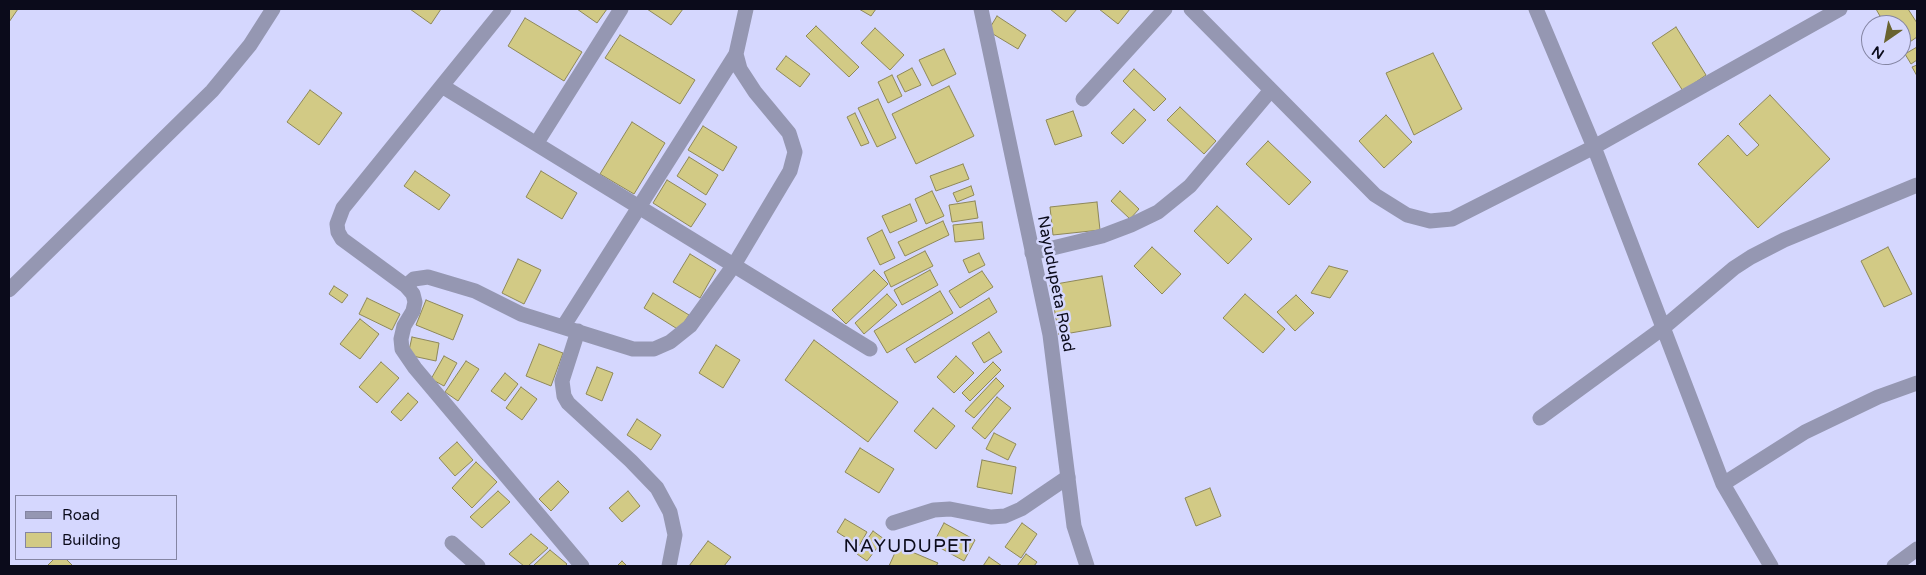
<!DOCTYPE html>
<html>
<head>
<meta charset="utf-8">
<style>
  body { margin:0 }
  #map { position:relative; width:1926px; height:575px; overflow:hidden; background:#d5d7fe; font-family:"Varela Round",sans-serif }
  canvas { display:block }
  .frame { position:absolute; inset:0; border:10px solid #0b0b1b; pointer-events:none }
  .legend { position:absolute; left:15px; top:495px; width:162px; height:65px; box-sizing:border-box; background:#d5d7fe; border:1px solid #8485a3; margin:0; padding:6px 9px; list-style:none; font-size:15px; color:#0b0b1b }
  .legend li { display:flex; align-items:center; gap:10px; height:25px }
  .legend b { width:25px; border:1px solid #8485a3 }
  .north { position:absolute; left:1861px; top:15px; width:50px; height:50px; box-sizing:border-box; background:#d5d7fe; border:1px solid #8485a3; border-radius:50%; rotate:213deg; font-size:14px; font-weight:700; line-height:20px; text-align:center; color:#0b0b1b }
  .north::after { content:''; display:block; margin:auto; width:18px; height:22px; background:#69632f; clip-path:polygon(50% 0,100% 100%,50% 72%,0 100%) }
</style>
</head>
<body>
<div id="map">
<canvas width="1926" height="575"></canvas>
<div class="frame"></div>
<ul class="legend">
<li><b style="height:6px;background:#9597b2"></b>Road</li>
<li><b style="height:14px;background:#d2ca85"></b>Building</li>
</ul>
<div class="north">N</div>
</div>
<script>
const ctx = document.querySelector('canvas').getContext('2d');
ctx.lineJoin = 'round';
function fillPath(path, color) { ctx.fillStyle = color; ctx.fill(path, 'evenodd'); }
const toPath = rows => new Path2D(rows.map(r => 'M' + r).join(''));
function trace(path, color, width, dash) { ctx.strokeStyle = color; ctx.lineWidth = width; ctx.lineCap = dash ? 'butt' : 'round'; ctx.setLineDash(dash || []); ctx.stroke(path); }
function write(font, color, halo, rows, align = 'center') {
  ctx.font = font + ' "Varela Round",sans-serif'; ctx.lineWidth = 5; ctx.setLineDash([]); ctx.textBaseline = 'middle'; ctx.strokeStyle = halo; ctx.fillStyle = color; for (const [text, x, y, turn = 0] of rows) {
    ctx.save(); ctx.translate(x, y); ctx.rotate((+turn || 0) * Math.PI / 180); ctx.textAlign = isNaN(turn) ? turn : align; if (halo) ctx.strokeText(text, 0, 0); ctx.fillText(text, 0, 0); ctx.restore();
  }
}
const building = toPath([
  [9,9,18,9,9,22,9,9],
  [410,9,441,9,431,24,410,9],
  [577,9,607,9,597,23,577,9],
  [647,9,683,9,671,25,647,9],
  [859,9,876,9,871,16,859,9],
  [1050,9,1077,9,1066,22,1050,9],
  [1099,9,1130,9,1118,24,1099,9],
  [1876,9,1908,9,1917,23,1917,37,1901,48,1901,25,1885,25,1876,9],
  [997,16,1026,35,1018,49,988,31,997,16],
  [525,18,582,52,564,81,508,46,525,18],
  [816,26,859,67,849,77,806,36,816,26],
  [1676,27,1706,75,1683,91,1652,43,1676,27],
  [875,28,904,55,890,70,861,43,875,28],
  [620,35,695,80,680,104,605,58,620,35],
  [1917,47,1917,60,1911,64,1905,54,1917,47],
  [944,49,956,74,932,86,919,60,944,49],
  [1433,53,1462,109,1414,135,1386,73,1433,53],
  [786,56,810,74,800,87,776,69,786,56],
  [1917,65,1917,76,1912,67,1917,65],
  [912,68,921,85,905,92,897,76,912,68],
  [1134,69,1166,99,1154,111,1123,81,1134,69],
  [892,75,902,96,888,103,878,82,892,75],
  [949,86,974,136,916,164,892,114,949,86],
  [310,90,342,113,319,145,287,122,310,90],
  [1770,95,1830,159,1758,228,1698,164,1728,135,1747,156,1759,145,1739,124,1770,95],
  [878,99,896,138,877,147,858,108,878,99],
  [1180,107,1216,141,1204,154,1167,120,1180,107],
  [1134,109,1146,120,1123,144,1111,133,1134,109],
  [1073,111,1082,136,1055,145,1046,120,1073,111],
  [855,113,869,143,861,146,847,117,855,113],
  [1386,115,1412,142,1384,168,1359,141,1386,115],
  [632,122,665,143,634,194,600,174,632,122],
  [703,126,737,147,723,171,688,150,703,126],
  [1268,141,1311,182,1289,205,1246,164,1268,141],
  [689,157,718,175,706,195,677,176,689,157],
  [963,164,969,179,936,191,930,176,963,164],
  [415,171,450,195,439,210,404,186,415,171],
  [541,171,577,193,562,219,526,197,541,171],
  [667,180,706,204,691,227,653,203,667,180],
  [971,186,974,195,957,202,953,193,971,186],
  [932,191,944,216,926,224,915,199,932,191],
  [1120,191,1139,209,1130,219,1111,201,1120,191],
  [975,201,978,218,952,222,949,205,975,201],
  [1097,202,1100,230,1053,235,1050,207,1097,202],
  [910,204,917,221,890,233,882,216,910,204],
  [1217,206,1252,239,1228,264,1194,231,1217,206],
  [943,221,949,235,905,256,898,242,943,221],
  [982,222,984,239,955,242,953,225,982,222],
  [882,230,895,258,880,265,867,238,882,230],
  [1152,247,1181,274,1162,294,1134,266,1152,247],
  [1888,247,1912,294,1884,307,1861,261,1888,247],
  [925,251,933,266,891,287,884,272,925,251],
  [979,253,985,265,969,273,963,260,979,253],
  [690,254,716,270,700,298,673,282,690,254],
  [518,259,541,270,524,304,502,293,518,259],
  [1329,266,1348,271,1330,298,1311,293,1329,266],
  [874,270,888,284,846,324,832,310,874,270],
  [930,270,938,285,902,305,894,290,930,270],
  [982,271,993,287,960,308,949,291,982,271],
  [1102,276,1111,326,1059,335,1050,285,1102,276],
  [334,286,348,295,342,303,329,294,334,286],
  [940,291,953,313,887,353,874,331,940,291],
  [653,293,689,315,679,330,644,308,653,293],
  [887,294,897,305,864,334,855,323,887,294],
  [1245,294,1285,329,1263,353,1223,318,1245,294],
  [1296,295,1314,313,1295,331,1277,312,1296,295],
  [367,298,400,314,392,330,359,314,367,298],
  [989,298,997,312,915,363,906,349,989,298],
  [426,300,463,315,453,340,416,325,426,300],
  [360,319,379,334,360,359,340,344,360,319],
  [989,332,1002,352,984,363,972,343,989,332],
  [412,337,439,343,436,361,408,355,412,337],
  [814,340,898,402,868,442,785,380,814,340],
  [539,344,563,353,551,386,526,376,539,344],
  [716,345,740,360,723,388,699,373,716,345],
  [444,356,457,363,444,386,431,379,444,356],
  [956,356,974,373,954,393,937,377,956,356],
  [466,361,479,369,458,401,445,392,466,361],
  [381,362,399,378,377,403,359,387,381,362],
  [993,362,1001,370,970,401,962,393,993,362],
  [597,367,613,373,602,401,586,394,597,367],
  [505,373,518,384,505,401,491,391,505,373],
  [996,378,1004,386,974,418,965,411,996,378],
  [521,387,537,399,522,420,506,408,521,387],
  [408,393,418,402,401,421,391,412,408,393],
  [997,397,1011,408,985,439,972,428,997,397],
  [933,408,955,426,936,449,914,431,933,408],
  [637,419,661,435,651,450,627,435,637,419],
  [994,433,1016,444,1008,460,986,449,994,433],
  [457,442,473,460,455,476,439,458,457,442],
  [860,448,894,469,879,493,845,472,860,448],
  [982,460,1016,467,1012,494,977,487,982,460],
  [476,462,497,482,472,508,452,488,476,462],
  [558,481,569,492,551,511,539,499,558,481],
  [1210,488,1221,516,1196,526,1185,498,1210,488],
  [498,491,510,502,482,528,470,517,498,491],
  [628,491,640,506,622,522,609,508,628,491],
  [845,519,867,532,859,546,837,532,845,519],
  [944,523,975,540,964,561,933,544,944,523],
  [1022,523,1037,534,1021,558,1005,547,1022,523],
  [873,531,884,539,867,561,857,554,873,531],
  [531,534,548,548,528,566,524,566,509,554,531,534],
  [708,541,731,557,724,566,689,566,708,541],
  [898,546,938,563,936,566,889,566,898,546],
  [550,550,567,564,565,566,533,566,550,550],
  [1026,554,1037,562,1034,566,1017,566,1026,554],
  [989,557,1002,566,983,566,989,557],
  [54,559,66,559,73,566,47,566,54,559],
  [622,561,627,566,617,566,622,561]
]);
fillPath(building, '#d2ca85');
trace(building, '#8e8859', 1);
trace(toPath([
  [504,9,343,208,337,224,338,232,342,239,406,286,413,294,415,302,413,311,404,326,401,339,402,349,415,368,582,566],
  [1191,9,1375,195,1407,215,1430,221,1452,219,1594,147,1840,9],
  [1536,9,1594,147,1723,484,1771,566],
  [442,86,870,349],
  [1083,99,1165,9],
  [536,144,621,9],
  [1032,253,1102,236,1131,225,1158,212,1190,186,1271,90],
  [406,286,414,279,428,277,475,291,521,314,633,349,654,349,670,342,690,326,734,265,790,171,795,152,789,133,755,92,740,69,736,54,746,9],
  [9,290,212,91,250,45,273,9],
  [563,327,736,54],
  [578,331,562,381,564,396,568,403,631,461,657,488,670,512,675,535,669,566],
  [1540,418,1663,328,1734,268,1751,257,1784,240,1917,185],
  [1723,484,1805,432,1878,397,1917,383],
  [893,523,934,510,950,509,991,517,1005,516,1021,509,1068,477],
  [452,543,478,566],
  [1894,566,1917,549]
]), '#9597b2', 15);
trace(toPath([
  [981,9,1050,335,1074,526,1087,566]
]), '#9597b2', 15);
write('16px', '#0b0b1b', '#d5d7fe', [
  ["Nayudupeta Road",1055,284,79]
]);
ctx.letterSpacing = '1px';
write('19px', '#0b0b1b', '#d5d7fe', [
  ["NAYUDUPET",908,547]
]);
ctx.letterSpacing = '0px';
</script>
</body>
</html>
